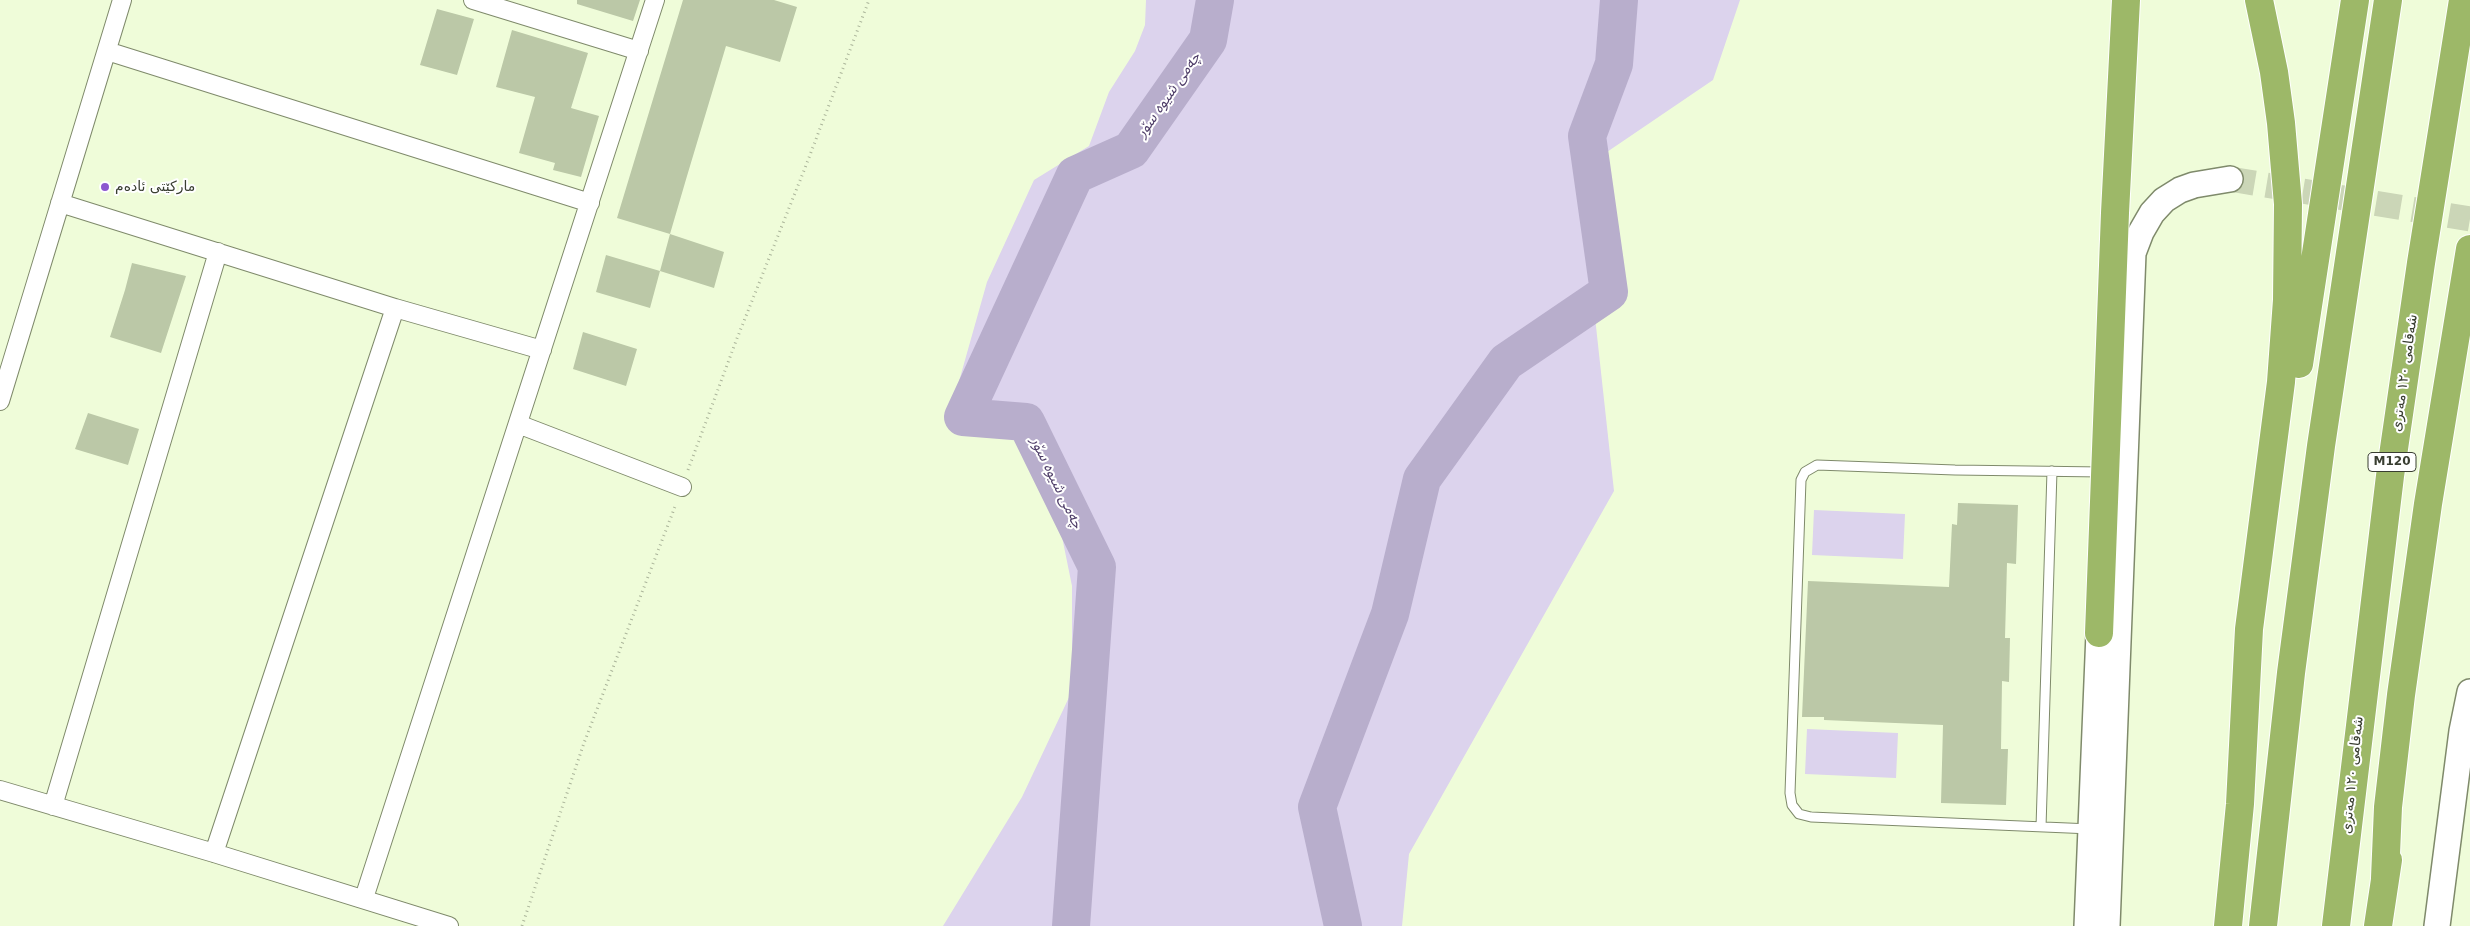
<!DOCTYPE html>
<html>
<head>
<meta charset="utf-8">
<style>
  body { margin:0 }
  canvas { display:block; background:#effcd9 }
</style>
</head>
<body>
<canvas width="2470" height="926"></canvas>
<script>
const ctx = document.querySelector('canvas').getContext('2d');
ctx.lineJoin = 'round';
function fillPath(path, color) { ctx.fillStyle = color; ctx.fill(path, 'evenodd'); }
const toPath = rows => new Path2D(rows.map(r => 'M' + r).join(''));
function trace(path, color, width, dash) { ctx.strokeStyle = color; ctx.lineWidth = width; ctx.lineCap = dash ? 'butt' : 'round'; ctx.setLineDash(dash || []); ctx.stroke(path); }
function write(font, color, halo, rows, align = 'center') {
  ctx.font = font + ' "DejaVu Sans","Noto Sans Arabic",sans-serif'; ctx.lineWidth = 4; ctx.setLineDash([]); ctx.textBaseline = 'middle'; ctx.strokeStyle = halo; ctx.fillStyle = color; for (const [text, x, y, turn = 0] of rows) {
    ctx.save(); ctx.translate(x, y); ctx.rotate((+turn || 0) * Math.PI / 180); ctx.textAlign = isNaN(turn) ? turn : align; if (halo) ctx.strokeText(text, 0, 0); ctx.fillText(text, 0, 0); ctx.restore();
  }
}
fillPath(toPath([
  [1146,0,1740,0,1713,80,1579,171,1614,491,1409,854,1402,926,943,926,1022,797,1072,691,1072,586,1046,458,956,392,987,282,1034,180,1089,146,1109,92,1135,51,1145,25],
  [1814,510,1905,514,1903,559,1812,555],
  [1807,729,1898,733,1896,778,1805,774]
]), '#dcd3ed');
trace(toPath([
  [1071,926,1097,567,1026,422,963,417,1075,175,1131,150,1208,40,1215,0],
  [1343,926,1317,807,1390,614,1422,479,1506,362,1609,292,1587,136,1614,64,1619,0]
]), '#b8aecc', 38);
fillPath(toPath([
  [577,0,640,0,633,21,577,4],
  [683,0,774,0,797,7,780,62,726,46,687,176,670,234,724,252,714,288,660,271,650,308,596,292,606,255,660,271,670,234,617,218],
  [437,9,474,19,457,75,420,65],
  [512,30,588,53,571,108,599,116,581,177,553,170,555,163,519,153,535,97,496,87],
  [132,263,186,276,161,353,110,337,125,290],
  [583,332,637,349,626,386,573,369],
  [88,413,139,429,128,465,75,449],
  [1958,503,2018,505,2016,564,2007,563,2005,638,2010,638,2009,682,2002,681,2001,749,2008,749,2006,805,1941,803,1943,725,1824,720,1824,717,1802,717,1808,581,1949,587,1952,524,1957,525]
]), '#bbc8a7');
trace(toPath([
  [2230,179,2470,219]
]), '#cbd6b7', 25, [25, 12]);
const lane = toPath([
  [2041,827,2052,471],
  [2091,829,1811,817,1799,814,1792,805,1790,793,1801,480,1805,472,1817,465,1955,470,2102,472]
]);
const street = toPath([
  [473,0,639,51],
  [107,51,590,203],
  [60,203,395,308,542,350],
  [0,401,122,0],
  [518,424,682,487],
  [0,790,214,853,449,926],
  [53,806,218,252],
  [214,853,395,308],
  [364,898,655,0]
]);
const secondary = toPath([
  [2087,926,2099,633],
  [2107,926,2133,253,2141,232,2152,213,2164,200,2180,190,2194,185,2230,179],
  [2437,926,2462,731,2470,692]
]);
const highway = toPath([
  [2299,364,2355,0],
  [2099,633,2115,213,2126,0],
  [2385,878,2388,807,2401,695,2428,504,2470,249],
  [2228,926,2240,804,2249,629,2281,382,2287,300,2288,204,2281,123,2274,72,2259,0],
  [2263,926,2291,673,2321,446,2388,0],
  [2336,926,2390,476,2421,263,2463,0],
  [2378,926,2388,860]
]);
trace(lane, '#7f8a6b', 11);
trace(street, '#7f8a6b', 20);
trace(secondary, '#7f8a6b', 28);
trace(highway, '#fff', 30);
trace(toPath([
  [688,470,736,341,805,168,869,0],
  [522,926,584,743,676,504]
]), '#abb59a', 3, [1, 4]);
trace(lane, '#fff', 9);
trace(street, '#fff', 18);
trace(secondary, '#fff', 25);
trace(highway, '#9db868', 28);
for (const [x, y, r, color] of [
  [105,187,5,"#8c57cf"]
]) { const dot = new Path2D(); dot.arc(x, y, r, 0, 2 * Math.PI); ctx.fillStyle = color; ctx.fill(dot); trace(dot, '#fff', 2); }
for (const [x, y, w] of [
  [2392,462,48]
]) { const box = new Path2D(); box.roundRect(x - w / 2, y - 9.5, w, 19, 4); ctx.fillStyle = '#fff'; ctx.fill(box); trace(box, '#393e31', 1); }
write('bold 12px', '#393e31', null, [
  ["M120",2392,462]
]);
write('14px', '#393e31', '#fff', [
  ["مارکێتی ئادەم",115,187]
], 'left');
write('14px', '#393e31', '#fff', [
  ["شەقامی ١٢٠ مەتری",2405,373,-82],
  ["شەقامی ١٢٠ مەتری",2353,775,-84]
]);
write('italic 15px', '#4e3d68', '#fff', [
  ["چەمی شیوە سۆر",1169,95,-55],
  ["چەمی شیوە سۆر",1056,483,64]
]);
</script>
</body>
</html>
